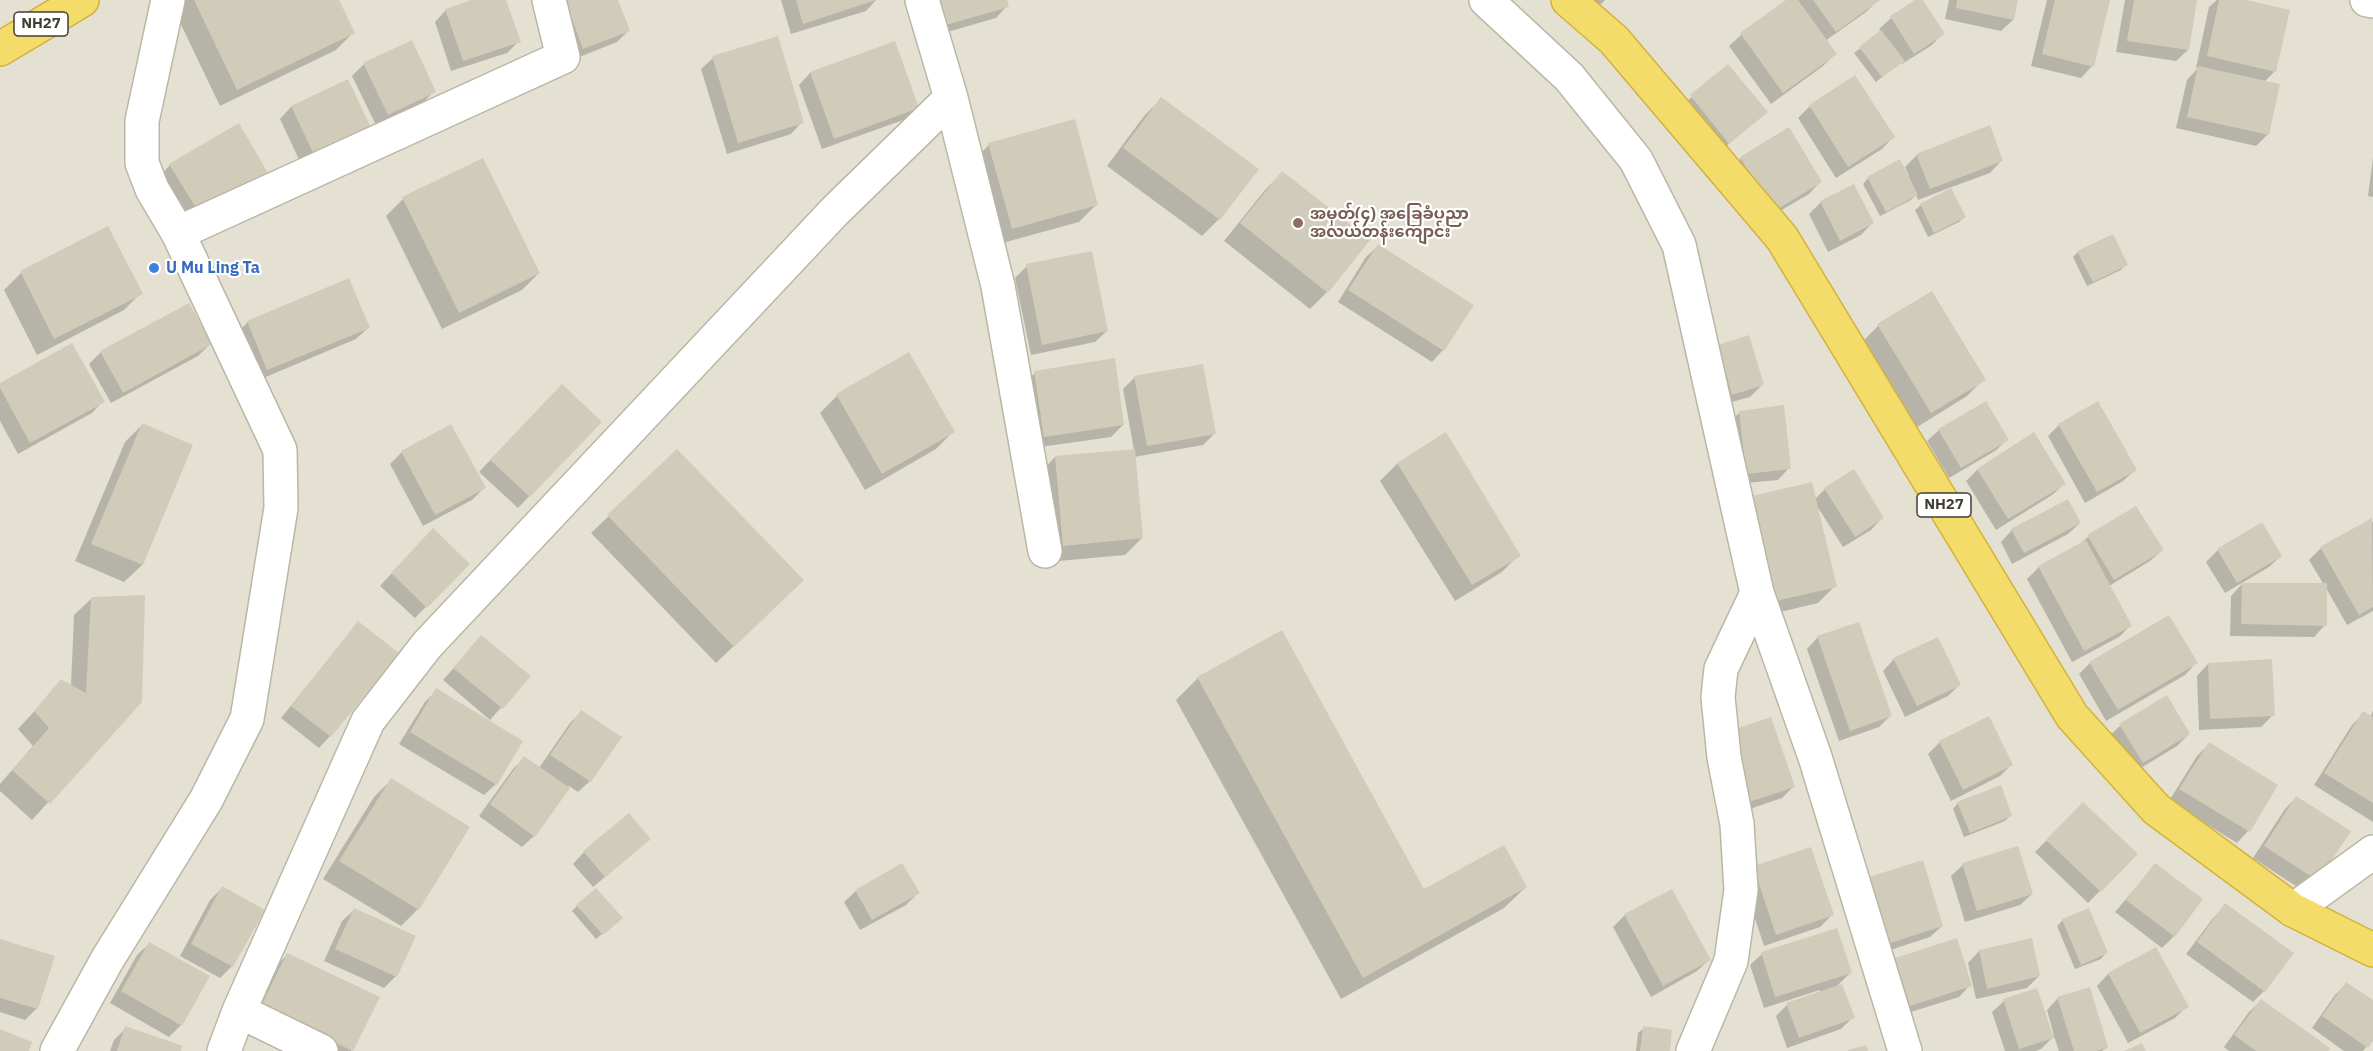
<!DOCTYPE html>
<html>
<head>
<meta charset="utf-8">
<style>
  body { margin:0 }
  canvas { display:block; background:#f0eee3 }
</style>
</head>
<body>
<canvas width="2373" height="1051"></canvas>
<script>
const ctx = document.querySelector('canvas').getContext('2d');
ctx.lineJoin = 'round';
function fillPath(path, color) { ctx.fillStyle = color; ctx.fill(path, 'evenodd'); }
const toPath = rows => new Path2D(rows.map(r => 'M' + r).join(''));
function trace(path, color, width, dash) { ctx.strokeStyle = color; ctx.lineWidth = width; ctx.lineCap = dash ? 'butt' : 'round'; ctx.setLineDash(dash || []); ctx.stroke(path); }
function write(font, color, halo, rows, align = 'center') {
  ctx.font = font + ' "IBM Plex Sans","Noto Sans Myanmar",sans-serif'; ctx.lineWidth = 4.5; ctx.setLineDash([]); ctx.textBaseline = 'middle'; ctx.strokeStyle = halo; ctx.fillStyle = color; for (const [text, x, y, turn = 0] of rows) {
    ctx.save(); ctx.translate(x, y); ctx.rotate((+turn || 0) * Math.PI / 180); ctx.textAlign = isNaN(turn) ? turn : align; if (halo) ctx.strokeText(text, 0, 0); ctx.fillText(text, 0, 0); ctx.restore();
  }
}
fillPath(toPath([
  [0,0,2373,0,2373,1051,0,1051]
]), '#e4e1d2');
fillPath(toPath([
  [184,0,337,0,353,33,336,50,220,106,174,10],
  [476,0,505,0,519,41,507,53,451,71,435,22,446,10],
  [549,0,617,0,628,31,617,42,572,60],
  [781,0,876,0,866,11,791,34],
  [919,0,1005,0,1007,6,996,18,930,37],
  [1586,0,1605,0,1596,9],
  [1788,0,1878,0,1866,12,1825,41,1835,54,1823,66,1771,104,1729,46,1741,35],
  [1918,0,1922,0,1943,33,1932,45,1902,64,1901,62,1876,82,1854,53,1881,32,1879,29,1891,18],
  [1949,0,2017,0,2013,20,2001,31,1945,19],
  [2047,0,2109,0,2092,66,2081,78,2031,66],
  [2125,0,2196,0,2188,50,2176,61,2116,52],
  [2217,0,2240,0,2275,71,2264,82,2268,134,2256,146,2176,128,2187,80,2198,68,2196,68,2209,7],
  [894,43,917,107,906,119,822,149,799,85,810,73],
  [713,58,802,122,791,134,727,154,701,69],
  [364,64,434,91,423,103,376,125,352,76],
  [1728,66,1766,111,1717,154,1679,108],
  [1855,77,1893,137,1882,149,1836,178,1798,118,1810,106],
  [347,81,359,143,304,170,280,119,291,107],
  [1161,99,1257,169,1219,219,1202,236,1107,166,1144,116],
  [989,145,1096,205,1079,222,995,245,972,162],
  [1917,155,2001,161,1990,173,1949,188,1964,217,1959,222,1928,237,1915,210,1921,205,1950,190,1949,188,1918,200,1916,195,1911,200,1880,216,1863,184,1868,178,1909,176,1905,167],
  [1741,158,1820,182,1809,194,1761,222,1730,170],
  [2373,158,2373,197,2368,196],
  [483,160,539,273,522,290,442,329,386,216,403,199],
  [170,165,266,173,254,184,187,224,159,177],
  [1282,173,1327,292,1310,309,1224,241,1265,190],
  [1853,186,1872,223,1861,235,1828,252,1809,214,1820,203],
  [108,228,141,293,124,310,37,355,4,290,21,273],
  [1378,246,1443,350,1432,362,1338,302,1366,257],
  [2078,252,2126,264,2121,270,2087,286,2073,257],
  [1027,266,1107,331,1095,342,1031,355,1015,278],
  [1931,293,1984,379,1967,396,1914,429,1861,343,1878,326],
  [248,322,368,328,356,339,256,381,236,334],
  [210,344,198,356,111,403,89,364,101,352],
  [1719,346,1762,385,1750,397,1721,405],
  [1035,373,1123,425,1111,437,1033,448,1023,384],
  [1135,377,1214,434,1203,445,1134,457,1142,538,1125,555,1047,562,1038,475,1055,457,1134,450,1123,389],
  [0,385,103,401,92,413,18,454,0,421],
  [837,396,953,432,936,449,865,490,820,413],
  [550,397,599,422,518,508,479,472],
  [1740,412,1789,468,1778,480,1735,484,1728,424],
  [142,425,191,445,142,565,124,582,75,561,125,442],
  [2059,425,2135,470,2123,481,2085,503,2048,436],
  [1939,430,2007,440,1995,451,1949,478,1927,441],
  [2034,435,2064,484,2052,495,1996,530,1966,481,1977,470],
  [677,451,785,597,716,663,591,533],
  [402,452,484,488,472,500,423,526,390,464],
  [1397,464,1519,555,1502,572,1455,601,1380,481],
  [1825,489,1882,518,1871,530,1843,547,1817,506,1835,586,1818,603,1759,617,1736,515,1815,499],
  [2135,508,2162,550,2150,561,2109,586,2131,625,2119,637,2072,662,2027,579,2039,567,2079,545,2088,537],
  [2371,520,2373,523,2373,611,2347,625,2326,588,2325,625,2314,637,2230,636,2231,596,2242,584,2324,585,2309,560,2321,548],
  [2080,523,2068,534,2012,564,2001,542,2012,530],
  [2262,524,2281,556,2269,567,2225,593,2206,562,2218,550],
  [421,542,467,564,415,618,380,586],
  [92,598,140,701,32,820,0,791,0,784,33,746,18,729,62,681,71,686,74,615],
  [358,623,330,736,319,748,281,718],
  [1282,632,1423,891,1526,887,1504,908,1341,999,1176,700,1198,678],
  [481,637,529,676,490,720,443,680],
  [1818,637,1890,716,1879,727,1839,741,1807,649],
  [1894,659,1959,685,1948,696,1905,717,1883,671],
  [2090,663,2196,663,2185,675,2106,721,2079,674],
  [2208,664,2273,715,2261,727,2199,730,2197,676],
  [437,690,496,784,484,795,399,744,425,702],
  [2166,697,2189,734,2177,746,2131,774,2108,737,2120,726],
  [2373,711,2373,822,2314,785,2352,725,2364,713,2370,717],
  [581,712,590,781,578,792,569,786,534,836,522,847,479,816,513,769,524,758,539,768,570,723],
  [1988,718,2011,765,2000,776,1951,801,1928,754,1940,742],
  [1770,719,1794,786,1782,798,1738,813],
  [2209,744,2276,786,2248,831,2237,843,2169,801,2197,756],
  [391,780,468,828,418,909,401,926,323,879,374,797],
  [2296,798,2349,831,2305,892,2253,858,2285,809],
  [1958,803,2010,816,2005,821,1964,837,1953,809],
  [2083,804,2136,854,2088,903,2035,852],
  [637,850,593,887,573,864,584,852],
  [1963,865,2032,894,2020,905,1965,922,1951,876],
  [2155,865,2174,936,2162,948,2115,912],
  [1754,867,1832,915,1820,927,1764,946,1742,879],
  [1869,878,1942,926,1930,937,1878,954,1858,890],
  [222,888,232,966,220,978,180,956,210,900],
  [856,891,918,893,906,905,860,930,844,902],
  [1671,891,1709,960,1697,971,1651,997,1613,927,1625,915],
  [2226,905,2264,991,2253,1002,2186,954,2214,917],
  [577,906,615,923,596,939,572,911],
  [354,910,396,976,384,988,324,961,342,921],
  [2063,920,2106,953,2101,959,2075,969,2057,926],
  [0,941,37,1008,25,1020,0,1012],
  [149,944,181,1025,169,1037,110,1003,137,955],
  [2156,949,2187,1006,2175,1018,2128,1043,2097,986,2108,974],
  [1979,951,2039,976,2027,988,1976,999,1968,963],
  [1762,954,1850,973,1835,988,1853,1017,1841,1029,1787,1048,1776,1016,1787,1005,1821,993,1820,990,1764,1008,1750,965],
  [287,955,378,998,351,1051,315,1051,250,1020,276,966],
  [1896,959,1970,985,1959,997,1898,1016,1884,970],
  [2346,984,2373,1002,2373,1038,2363,1051,2344,1051,2312,1028,2335,995],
  [2058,998,2107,1047,2102,1051,2059,1051,2054,1036,2041,1049,2036,1051,2005,1051,1992,1012,2004,1001,2052,1036,2054,1035,2047,1010],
  [2261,1001,2326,1051,2229,1051,2224,1047,2249,1012],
  [126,1028,179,1051,110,1051,114,1040],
  [1644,1028,1668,1051,1636,1051,1638,1033]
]), '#0003');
fillPath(toPath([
  [194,0,339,0,355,33,237,90],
  [471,0,506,0,521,42,463,61,445,9],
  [565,0,618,0,630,31,583,49],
  [796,0,876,0,803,24],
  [934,0,1007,0,1009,7,942,26],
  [1786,0,1798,0,1837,54,1783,93,1740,33],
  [1813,0,1880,0,1836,32],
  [1915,0,1923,0,1945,34,1914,54,1890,16],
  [1957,0,2018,0,2014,20,1956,8],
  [2055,0,2110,0,2094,67,2042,54],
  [2134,0,2197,0,2189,50,2127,41],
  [2219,0,2246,0,2290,10,2276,72,2207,56],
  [1881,30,1905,61,1882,77,1859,47],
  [778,36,804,123,738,143,712,56],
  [412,40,436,92,388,115,363,63],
  [895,41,919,108,834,139,810,72],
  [1728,64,1768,112,1729,144,1690,95],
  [2198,66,2280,84,2269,135,2187,117],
  [1855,75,1895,137,1848,167,1809,105],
  [348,79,373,132,316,159,291,106],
  [1161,97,1259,169,1220,220,1123,148],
  [1075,119,1098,205,1012,229,988,143],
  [239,123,268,173,199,213,169,164],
  [1990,125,2003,161,1930,189,1916,154],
  [1789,127,1822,182,1773,212,1740,157],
  [483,158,540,273,459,313,402,197],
  [1900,159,1918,195,1886,212,1867,177],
  [1282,171,1370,240,1328,293,1240,223],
  [1854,184,1874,223,1840,241,1820,201],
  [1951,188,1966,217,1934,233,1920,204],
  [108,226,143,294,54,339,20,271],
  [2113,234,2128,265,2093,282,2077,251],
  [1378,244,1474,305,1444,351,1348,290],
  [1092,251,1108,331,1042,345,1026,264],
  [349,278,370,328,267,370,247,321],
  [1932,291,1986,380,1931,413,1877,324],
  [189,303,212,344,123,393,100,351],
  [1749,335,1764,385,1732,395,1718,345],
  [72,343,105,402,30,443,0,388,0,383],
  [909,352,955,432,882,474,836,394],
  [1115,358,1124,425,1044,437,1034,371],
  [1203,364,1216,434,1147,446,1134,376],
  [562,384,602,422,530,497,490,460],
  [1986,401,2009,440,1961,468,1938,429],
  [2098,401,2137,470,2097,492,2058,424],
  [1784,405,1791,469,1746,474,1739,411],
  [142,423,193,445,143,565,91,544],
  [451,424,486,488,435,515,401,451],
  [1446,432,1521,556,1472,585,1397,463],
  [2034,432,2066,484,2008,519,1977,469],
  [677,449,804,580,734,647,607,515],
  [1135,449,1143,538,1063,546,1055,456],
  [1854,469,1884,518,1855,537,1824,488],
  [1812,482,1837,587,1776,601,1752,496],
  [2068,499,2081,523,2024,553,2011,529],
  [2136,506,2164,550,2114,580,2087,535],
  [2372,518,2373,607,2359,615,2320,547],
  [2262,522,2282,556,2237,583,2217,549],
  [433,528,470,564,427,608,391,573],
  [2086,540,2132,626,2084,651,2038,566],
  [2242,583,2327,583,2327,626,2241,624],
  [145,595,142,702,50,804,12,770,49,728,34,711,61,679,86,693,91,597],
  [2169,615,2198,663,2118,710,2089,662],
  [358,621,399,653,331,737,291,706],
  [1859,622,1892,716,1850,731,1817,636],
  [1282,630,1424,889,1504,845,1527,887,1363,978,1197,677],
  [481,635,531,676,503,709,453,668],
  [1938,637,1961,685,1917,706,1893,658],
  [2272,659,2275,716,2210,719,2208,663],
  [436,688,523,741,497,785,410,732],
  [2167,695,2190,734,2143,763,2119,724],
  [581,710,622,737,591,782,550,755],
  [2363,711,2373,717,2373,803,2324,773],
  [1989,716,2013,765,1963,790,1939,741],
  [1771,717,1795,787,1749,802,1726,732],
  [2209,742,2278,785,2250,832,2179,789],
  [524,756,570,788,535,837,490,804],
  [391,778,470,827,419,910,339,861],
  [2001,785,2012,816,1970,833,1957,802],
  [2296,796,2351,831,2318,881,2264,846],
  [2083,802,2138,854,2101,892,2046,840],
  [629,813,651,839,605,877,583,851],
  [2018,846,2033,894,1977,911,1962,863],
  [1811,847,1834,915,1776,935,1753,866],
  [1923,860,1943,926,1890,943,1869,877],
  [902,863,920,893,872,920,855,890],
  [2155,863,2203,899,2175,937,2126,900],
  [222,886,265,910,233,967,191,944],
  [596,888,623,918,603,935,576,905],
  [1672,889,1711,960,1663,986,1624,914],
  [2225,903,2294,953,2265,992,2197,942],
  [354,908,416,936,397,977,335,949],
  [2089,908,2108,953,2081,965,2062,919],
  [1837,928,1852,973,1775,997,1761,952],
  [1957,938,1972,986,1910,1006,1895,958],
  [2032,938,2040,976,1987,989,1979,950],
  [0,939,55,956,38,1009,0,998],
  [149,942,210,976,182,1026,121,991],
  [2156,947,2189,1007,2140,1033,2108,973],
  [287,953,380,997,353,1051,260,1008],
  [2346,982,2373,1000,2373,1041,2368,1048,2322,1016],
  [1842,984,1855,1018,1799,1038,1786,1003],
  [2090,987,2108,1047,2096,1051,2074,1051,2057,997],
  [2037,988,2054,1038,2019,1049,2003,999],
  [2261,999,2330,1048,2328,1051,2256,1051,2234,1035],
  [125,1026,183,1046,181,1051,117,1051],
  [1643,1026,1672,1030,1670,1051,1640,1051],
  [0,1029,32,1042,29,1051,0,1051],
  [2142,1043,2146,1051,2124,1051],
  [1866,1045,1868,1051,1848,1051,1848,1050]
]), '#d1ccba');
const minor = toPath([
  [1486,0,1569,77,1636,160,1679,245,1757,593,1815,757,1905,1051],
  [2367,0,2373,1],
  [951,98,998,286,1045,551],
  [178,233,563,57,549,0],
  [2293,910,2373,852],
  [239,1011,321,1051],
  [57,1051,107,960,206,800,247,719,281,508,280,450,178,233,152,189,142,163,142,121,168,0],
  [224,1051,239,1011,368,721,427,645,835,211,951,98,922,0],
  [1693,1051,1731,961,1741,890,1737,824,1724,757,1718,697,1721,669,1757,593]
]);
const highway = toPath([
  [1568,0,1614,40,1782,238,2072,716,2156,809,2293,910,2373,950],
  [0,49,82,0]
]);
trace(minor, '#bbb7a7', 36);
trace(highway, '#d2b23c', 36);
trace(minor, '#fff', 33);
trace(highway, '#f4dc6b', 33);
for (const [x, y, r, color] of [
  [1298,223,6,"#8d6e63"],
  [154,268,6,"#3f7fe0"]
]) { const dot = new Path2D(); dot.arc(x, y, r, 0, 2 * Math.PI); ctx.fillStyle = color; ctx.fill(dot); trace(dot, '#fff', 2); }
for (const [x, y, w] of [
  [41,24,54],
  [1944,505,54]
]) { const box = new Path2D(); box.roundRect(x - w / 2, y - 12, w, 24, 4.5); ctx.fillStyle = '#fff'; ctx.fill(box); trace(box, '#423e34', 1.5); }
write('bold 15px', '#423e34', null, [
  ["NH27",41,24],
  ["NH27",1944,505]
]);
write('bold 16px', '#785e54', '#fff', [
  ["အမှတ်(၄) အခြေခံပညာ",1310,214],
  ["အလယ်တန်းကျောင်း",1310,232]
], 'left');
write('bold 16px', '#366cbe', '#fff', [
  ["U Mu Ling Ta",166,268]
], 'left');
</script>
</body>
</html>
